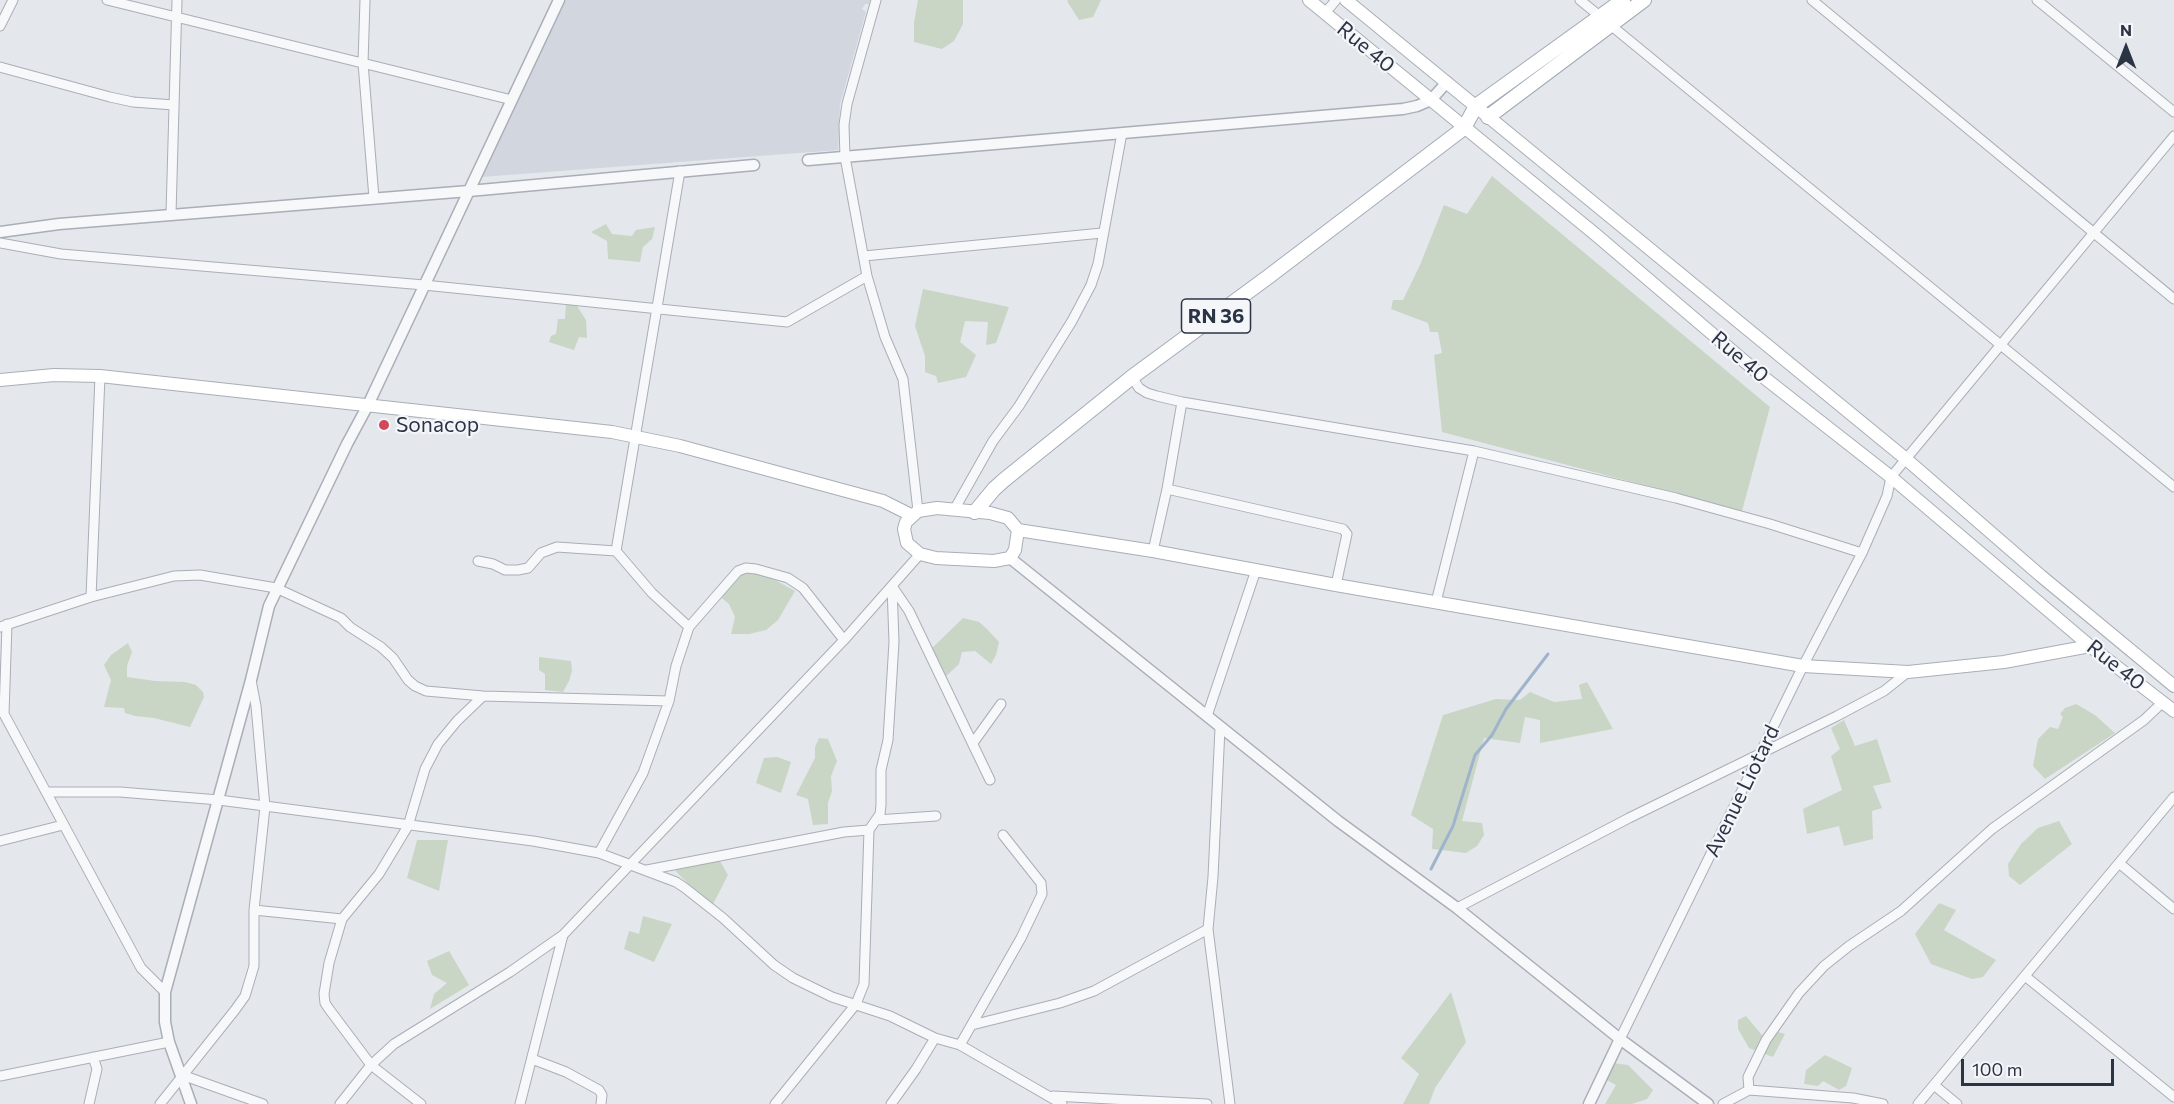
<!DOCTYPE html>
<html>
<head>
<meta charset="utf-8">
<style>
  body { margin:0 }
  #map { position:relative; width:2174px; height:1104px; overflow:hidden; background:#e4e7ec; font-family:Commissioner,sans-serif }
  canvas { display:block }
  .north { position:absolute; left:2096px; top:18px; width:60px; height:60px; -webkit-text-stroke:4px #f4f6f9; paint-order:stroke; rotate:0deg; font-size:16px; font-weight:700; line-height:24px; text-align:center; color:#2b3445 }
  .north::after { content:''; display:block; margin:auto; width:21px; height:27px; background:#2b3445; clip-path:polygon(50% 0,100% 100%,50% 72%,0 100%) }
  .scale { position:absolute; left:1961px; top:1059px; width:153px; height:27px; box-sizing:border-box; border:3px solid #2b3445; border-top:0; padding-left:8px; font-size:18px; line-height:21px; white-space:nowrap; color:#2b3445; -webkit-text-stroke:4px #f4f6f9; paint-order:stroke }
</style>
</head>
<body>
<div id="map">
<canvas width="2174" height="1104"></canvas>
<div class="north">N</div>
<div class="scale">100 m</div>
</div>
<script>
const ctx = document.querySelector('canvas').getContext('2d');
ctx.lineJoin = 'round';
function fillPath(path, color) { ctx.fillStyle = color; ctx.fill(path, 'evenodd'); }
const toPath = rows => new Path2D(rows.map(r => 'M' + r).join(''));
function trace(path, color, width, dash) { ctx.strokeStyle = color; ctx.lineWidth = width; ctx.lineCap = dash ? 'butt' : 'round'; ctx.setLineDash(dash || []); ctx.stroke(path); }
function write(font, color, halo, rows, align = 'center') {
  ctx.font = font + ' Commissioner,sans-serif'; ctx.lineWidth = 4.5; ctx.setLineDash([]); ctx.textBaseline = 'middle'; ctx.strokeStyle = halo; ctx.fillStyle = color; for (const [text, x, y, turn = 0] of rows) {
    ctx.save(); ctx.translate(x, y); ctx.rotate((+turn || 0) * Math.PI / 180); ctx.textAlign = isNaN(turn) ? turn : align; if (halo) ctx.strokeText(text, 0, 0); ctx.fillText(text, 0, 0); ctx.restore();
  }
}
fillPath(toPath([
  [566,0,870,0,869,4,865,4,862,9,866,12,840,104,838,150,481,177]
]), '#d2d6de');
fillPath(toPath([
  [918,0,963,0,963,24,954,41,942,49,914,42,914,22],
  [1068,0,1101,0,1093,17,1079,20,1067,1],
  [1492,176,1770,407,1742,511,1442,432,1434,355,1442,353,1438,332,1430,332,1428,323,1391,309,1393,300,1403,300,1420,265,1444,205,1467,214],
  [606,224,612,234,632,236,636,230,655,227,652,239,643,247,640,262,608,259,607,241,591,232],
  [923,289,1009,307,996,343,986,345,988,322,965,321,960,342,976,355,966,377,938,383,936,376,925,372,925,356,915,326],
  [566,304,577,306,586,320,587,338,579,337,574,350,549,342,551,336,556,334,558,319,565,319],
  [746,568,773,579,795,591,778,620,766,630,749,634,731,634,735,617,729,604,718,595],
  [963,618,979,622,987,629,999,642,996,655,991,664,975,651,962,652,959,664,942,680,927,653],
  [128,643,132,652,127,666,127,677,155,681,185,682,196,685,203,692,204,697,190,727,154,718,135,716,125,713,124,708,104,707,111,680,104,665,111,655],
  [539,657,571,661,572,671,569,681,563,692,545,690,545,674,539,670],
  [1587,682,1613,729,1540,743,1540,720,1525,717,1520,743,1484,738,1462,821,1482,823,1484,835,1477,846,1466,853,1432,849,1433,829,1411,815,1443,715,1496,699,1520,700,1530,692,1554,702,1582,699,1579,685],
  [2076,704,2095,715,2115,733,2045,779,2033,766,2038,739,2050,727,2058,729,2063,717,2060,714,2065,708],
  [1844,720,1855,746,1877,739,1891,782,1873,786,1882,808,1872,811,1873,839,1844,846,1839,826,1807,834,1803,809,1842,790,1831,756,1840,749,1831,728],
  [819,738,828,739,837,761,831,776,832,791,828,803,828,824,813,825,808,799,796,795,815,758,815,747],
  [777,757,791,762,781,793,756,783,764,758],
  [2059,821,2072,844,2020,885,2009,876,2008,864,2021,844,2038,828],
  [417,840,448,840,439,891,407,878],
  [717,856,728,875,711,908,671,866],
  [1939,903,1956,910,1944,930,1996,960,1983,977,1972,979,1931,964,1915,934],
  [643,916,672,924,654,962,624,949,629,931,639,934],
  [449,951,469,985,430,1009,434,994,447,983,432,975,427,961],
  [1451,992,1466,1042,1435,1088,1429,1104,1403,1104,1419,1074,1401,1058],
  [1746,1016,1766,1040,1772,1030,1785,1034,1773,1057,1749,1048,1738,1029,1738,1020],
  [1825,1055,1852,1068,1846,1086,1839,1090,1823,1081,1818,1086,1804,1084,1806,1070],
  [1612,1063,1628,1065,1653,1090,1647,1099,1632,1104,1605,1104,1616,1085,1601,1077]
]), '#c9d6c5');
trace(toPath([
  [1431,869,1453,826,1475,755,1492,735,1506,709,1548,654]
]), '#9fb4cc', 3);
const minor = toPath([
  [107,0,512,100],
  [365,0,363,63,374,198],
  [876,0,847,104,844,125,845,157,867,276,885,337,903,379,918,511],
  [1580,0,2174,487],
  [1812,0,2174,299],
  [2037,0,2174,112],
  [1325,13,1336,0],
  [0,26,13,0],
  [0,67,110,97,133,102,174,105],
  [171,214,177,0],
  [0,243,61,254,424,285,787,322,867,276],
  [864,256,1102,233],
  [1132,377,1139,388,1147,393,1157,396,1182,402,1474,451,1676,498,1770,524,1862,553],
  [1167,489,1343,529,1347,534,1336,585],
  [954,510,993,441,1019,406,1072,321,1091,285,1098,264,1122,133],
  [616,551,680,171],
  [1153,551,1167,489,1182,402],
  [478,561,493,564,505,570,518,570,528,568,541,553,557,547,616,551,652,593,689,627],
  [892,586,909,611,990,780],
  [91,597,100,376],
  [1436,602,1474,451],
  [0,627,91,597,174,576,200,575,276,588,341,618,350,627,381,647,393,658,408,680,415,686,426,691,483,696,669,701],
  [0,710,4,714,141,968,165,992],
  [4,714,7,624],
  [1207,716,1256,570],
  [1220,728,1213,877,1208,929,1230,1104],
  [973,743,1001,704],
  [46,792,120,792,219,800,533,841,599,853,676,882,685,888,723,918,774,965,793,978,832,997,890,1016,935,1038,960,1045,1062,1104],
  [876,820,936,816],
  [0,841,63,825],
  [599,853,643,773,669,701,676,666,689,627,738,571,746,568,756,569,788,578,803,588,844,640],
  [2119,863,2174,909],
  [647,870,844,832,869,830],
  [1457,908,1629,818,1837,716,1884,691,1908,672],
  [254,910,342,919],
  [2025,976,2174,1097],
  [972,1025,1060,1003,1094,991,1208,929],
  [1620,1039,1803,666,1862,553,1887,496,1891,477,2174,136],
  [960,1045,1021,938,1042,894,1041,883,1003,835],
  [532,1059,566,1072,599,1090,602,1095,601,1104],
  [182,1075,263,1104],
  [0,1076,169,1042],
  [1934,1085,1957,1104],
  [1749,1090,1748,1077,1766,1040,1799,993,1824,966,1849,946,1901,911,1992,829,2144,720,2163,702],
  [1053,1096,1207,1104],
  [89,1104,97,1069,93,1057],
  [160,1104,235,1010,245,996,254,966,254,910,265,807,256,706,251,680],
  [340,1104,371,1065,394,1044,510,972,563,935,844,640,920,554],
  [421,1104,371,1065,329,1009,325,1003,324,994,329,963,342,919,379,874,408,826,425,769,438,744,457,721,483,696],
  [520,1104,563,935],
  [775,1104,856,1004,864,984,869,830,880,814,881,805,881,770,888,740,894,642,892,586],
  [891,1104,916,1069,935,1038],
  [1723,1104,1749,1090,1853,1098,1883,1104],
  [1918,1104,2174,797]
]);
const tertiary = toPath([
  [808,160,1403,109,1417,106,1431,100,1447,82],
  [0,232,59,224,469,191,754,165],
  [1010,558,1338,821,1457,908,1620,1039,1708,1104],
  [191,1104,169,1042,165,1022,165,992,251,680,269,606,347,444,368,405,559,0],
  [1589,1104,1620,1039]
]);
const secondary = toPath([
  [1309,0,1595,234,1757,372,1891,477,2090,646,2174,711],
  [1346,0,1906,459,2041,576,2174,686],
  [0,380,54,375,100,376,612,432,680,446,883,501,911,515],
  [937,508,990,513,1008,518,1018,530,1015,550,1010,558,994,561,936,558,920,554,907,543,904,529,906,522,918,511,937,508],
  [1018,530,1153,551,1336,585,1803,666,1908,672,2004,662,2090,646]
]);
const primary = toPath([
  [1488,117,1644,0],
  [975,512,994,489,1004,480,1132,377,1268,277,1464,128,1476,106,1623,0]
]);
trace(minor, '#a9aeb7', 11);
trace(tertiary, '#a9aeb7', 13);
trace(secondary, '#a9aeb7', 14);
trace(primary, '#a3abb8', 16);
trace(minor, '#f7f8fa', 9);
trace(tertiary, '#f7f8fa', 10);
trace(secondary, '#fff', 12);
trace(primary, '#fff', 14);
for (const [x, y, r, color] of [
  [384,425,6,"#d1495b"]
]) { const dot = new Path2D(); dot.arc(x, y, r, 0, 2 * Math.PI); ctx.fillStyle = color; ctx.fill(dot); trace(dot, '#f4f6f9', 2); }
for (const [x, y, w] of [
  [1216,316,69]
]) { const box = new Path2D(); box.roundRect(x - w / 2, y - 17, w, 34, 4.5); ctx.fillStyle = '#f4f6f9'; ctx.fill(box); trace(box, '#2b3445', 1.5); }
write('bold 20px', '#2b3445', null, [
  ["RN 36",1216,316]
]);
write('21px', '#2b3445', '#f4f6f9', [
  ["Rue 40",1366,47,39],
  ["Rue 40",1740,357,40],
  ["Rue 40",2116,665,38],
  ["Avenue Liotard",1742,791,-64]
]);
write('21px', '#2b3445', '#f4f6f9', [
  ["Sonacop",396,425]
], 'left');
</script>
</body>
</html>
